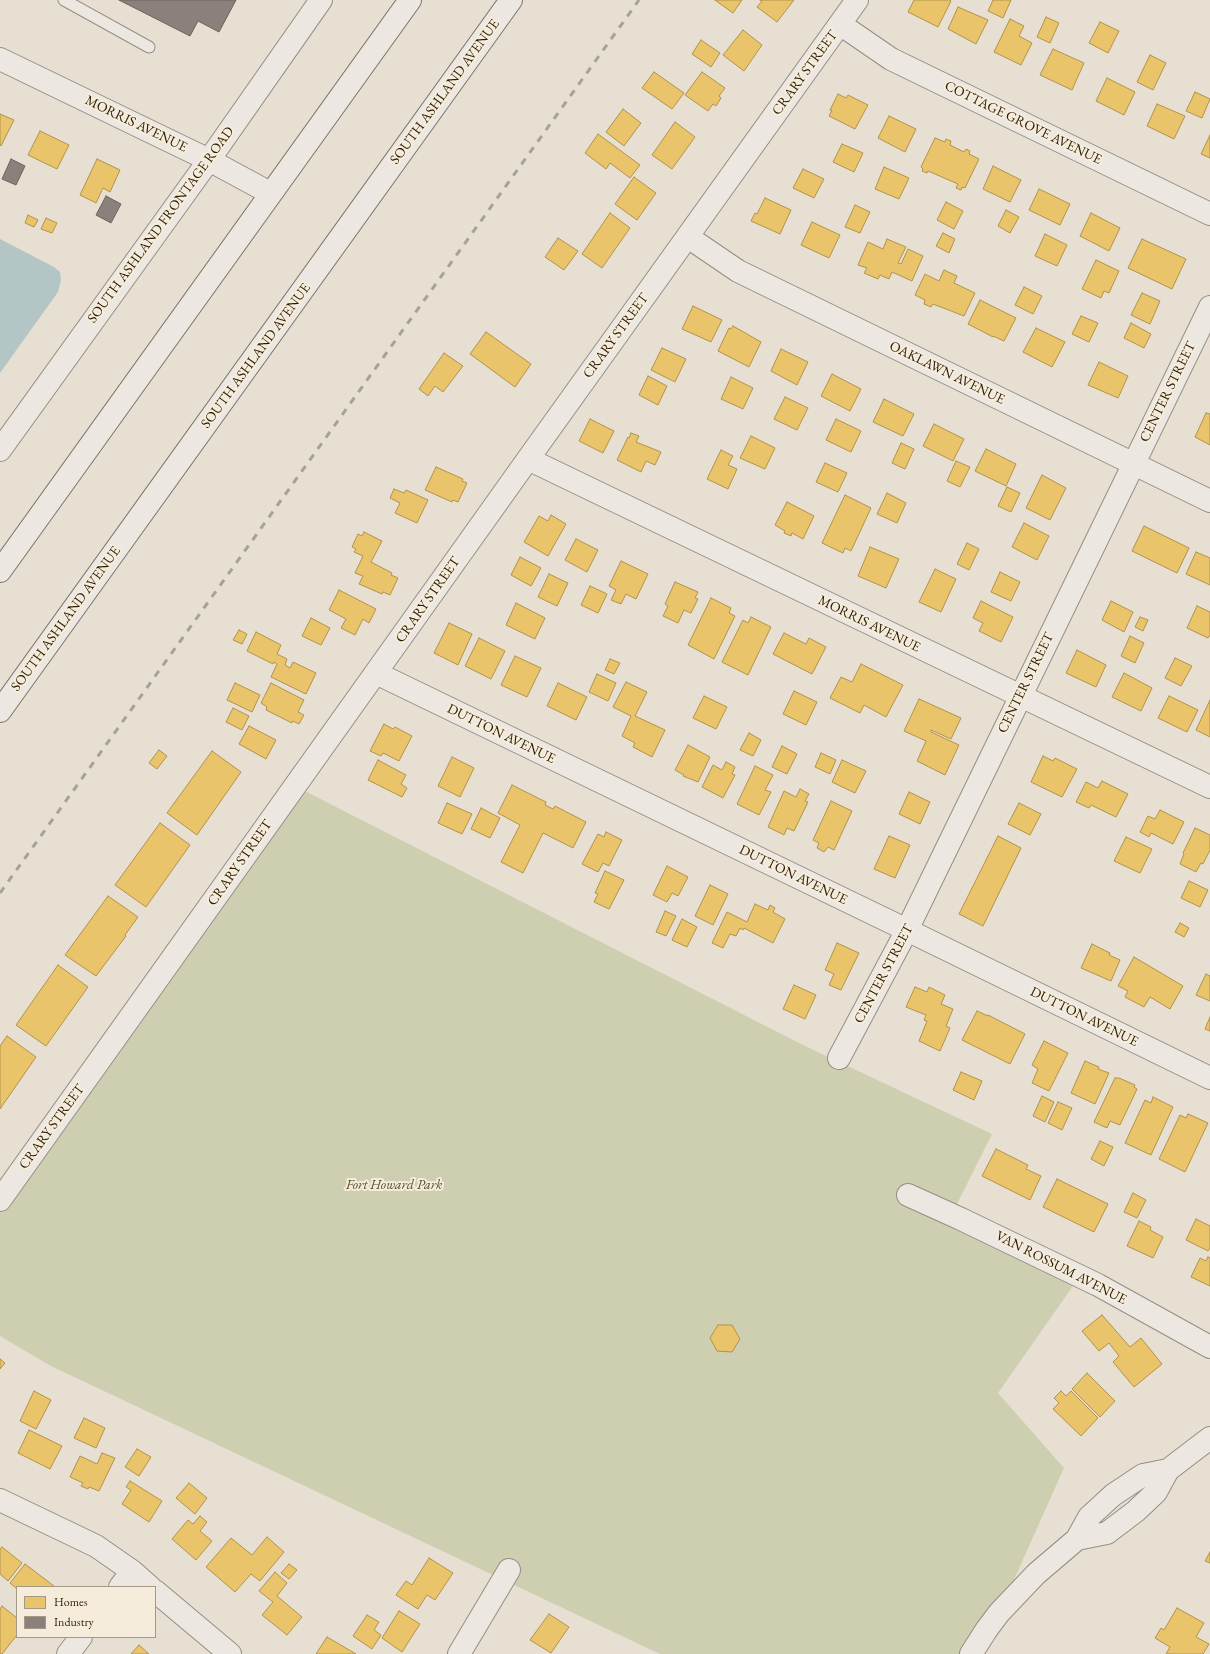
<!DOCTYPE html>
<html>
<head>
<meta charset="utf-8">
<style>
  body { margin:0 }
  #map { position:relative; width:1210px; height:1654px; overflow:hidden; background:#e7dfd2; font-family:"EB Garamond",serif }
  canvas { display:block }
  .legend { position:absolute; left:16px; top:1586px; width:140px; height:52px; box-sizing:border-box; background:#f5ecdc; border:1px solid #a59986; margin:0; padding:5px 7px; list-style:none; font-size:12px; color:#2d1c04 }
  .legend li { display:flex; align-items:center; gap:8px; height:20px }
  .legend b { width:20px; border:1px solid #a59986 }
</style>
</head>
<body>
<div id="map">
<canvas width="1210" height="1654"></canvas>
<ul class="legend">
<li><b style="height:11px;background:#e9c46a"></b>Homes</li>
<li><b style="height:11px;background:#8a817c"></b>Industry</li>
</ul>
</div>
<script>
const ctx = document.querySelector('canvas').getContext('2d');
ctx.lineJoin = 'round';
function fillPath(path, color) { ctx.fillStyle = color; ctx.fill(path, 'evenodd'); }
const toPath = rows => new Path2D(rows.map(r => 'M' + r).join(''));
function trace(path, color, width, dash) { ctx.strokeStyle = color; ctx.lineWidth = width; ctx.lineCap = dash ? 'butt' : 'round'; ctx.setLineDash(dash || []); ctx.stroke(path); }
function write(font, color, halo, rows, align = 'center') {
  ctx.font = font + ' "EB Garamond",serif'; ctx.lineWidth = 4; ctx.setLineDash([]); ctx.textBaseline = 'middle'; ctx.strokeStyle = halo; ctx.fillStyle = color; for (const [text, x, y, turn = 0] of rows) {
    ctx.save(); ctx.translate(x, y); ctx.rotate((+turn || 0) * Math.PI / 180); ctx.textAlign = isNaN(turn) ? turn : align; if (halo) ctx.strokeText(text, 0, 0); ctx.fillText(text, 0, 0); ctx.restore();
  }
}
fillPath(toPath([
  [295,786,803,1045,992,1134,952,1214,1080,1276,998,1393,1064,1468,999,1613,971,1654,660,1654,51,1366,0,1336,0,1200]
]), '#cecfb1');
fillPath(toPath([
  [0,239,54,267,60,272,61,280,58,292,0,373]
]), '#b3c6c5');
const homes = toPath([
  [715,0,742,0,733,13,715,0],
  [760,0,794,0,777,22,757,7,762,1,760,0],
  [914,0,950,0,951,1,938,27,908,12,914,0],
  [993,0,1011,0,1003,18,988,11,993,0],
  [958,7,988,20,976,44,948,29,958,7],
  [1046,17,1059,23,1050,43,1037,37,1046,17],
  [1010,19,1024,26,1019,36,1032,43,1021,65,994,52,1010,19],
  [1100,22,1119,31,1108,53,1089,43,1100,22],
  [743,30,762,45,744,71,723,55,743,30],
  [701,40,720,53,711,67,692,54,701,40],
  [1053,49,1084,63,1072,90,1040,75,1053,49],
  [1150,55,1166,63,1153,90,1137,82,1150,55],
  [654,72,684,93,672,109,642,88,654,72],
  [702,72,725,88,719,96,721,98,716,106,713,104,708,111,685,95,702,72],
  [1107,78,1135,92,1124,115,1096,101,1107,78],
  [1195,92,1210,99,1202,118,1186,111,1195,92],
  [838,94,846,98,848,95,868,105,855,129,829,116,832,110,830,110,838,94],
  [1157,104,1185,116,1174,139,1147,126,1157,104],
  [623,109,641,123,624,146,606,132,623,109],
  [0,114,14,120,1,146,0,145,0,114],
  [889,116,916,129,905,152,878,138,889,116],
  [675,122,695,137,672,169,652,155,675,122],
  [40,131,69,145,57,169,28,155,40,131],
  [598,134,640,165,630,178,610,163,606,169,585,153,598,134],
  [1210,135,1210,158,1201,154,1210,135],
  [935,138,945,142,946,139,951,141,950,145,964,152,966,149,970,151,969,154,979,159,965,188,962,187,961,190,956,188,958,184,928,171,927,173,922,171,923,169,921,167,935,138],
  [842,144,863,153,854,172,833,162,842,144],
  [97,159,120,170,110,192,103,188,96,203,80,195,97,159],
  [993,166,1021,180,1010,202,983,189,993,166],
  [884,167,909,178,899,199,875,189,884,167],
  [803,169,824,179,814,198,793,188,803,169],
  [634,177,656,193,637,220,615,204,634,177],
  [1039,189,1070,204,1060,225,1029,210,1039,189],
  [765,198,791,210,780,234,751,221,755,213,757,214,765,198],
  [946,202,963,211,954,229,937,220,946,202],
  [855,205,870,212,860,233,845,227,855,205],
  [1006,210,1019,217,1010,233,998,226,1006,210],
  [610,213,630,228,602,268,582,254,610,213],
  [1091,213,1120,228,1109,251,1080,236,1091,213],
  [28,215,38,220,34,227,25,223,28,215],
  [46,218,57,223,52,233,41,229,46,218],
  [812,222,840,235,829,258,801,245,812,222],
  [943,233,955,239,949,253,936,246,943,233],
  [1045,234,1067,245,1057,266,1035,256,1045,234],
  [558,238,578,251,564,270,545,257,558,238],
  [887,239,906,247,898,263,901,264,908,249,923,256,912,281,892,272,889,279,880,275,878,279,864,273,867,268,858,265,868,242,883,249,887,239],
  [1142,239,1186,259,1172,289,1128,268,1142,239],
  [1096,260,1119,271,1109,293,1104,291,1101,298,1082,289,1096,260],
  [944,270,957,276,954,283,975,293,964,316,933,304,931,307,924,304,925,300,915,295,925,274,939,281,944,270],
  [1024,287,1042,296,1033,314,1015,305,1024,287],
  [1142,293,1160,301,1150,324,1131,315,1142,293],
  [980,300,1016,318,1004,341,993,336,993,337,968,324,980,300],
  [693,306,722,320,711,342,682,329,693,306],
  [1081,316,1098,323,1089,342,1072,334,1081,316],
  [1131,323,1151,334,1144,348,1124,338,1131,323],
  [733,326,761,342,749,367,718,351,729,328,731,329,733,326],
  [1036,328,1065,342,1052,367,1023,352,1036,328],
  [486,332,531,364,515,387,470,354,486,332],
  [662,348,686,359,675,382,651,370,662,348],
  [781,349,808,362,797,385,771,371,781,349],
  [444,353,463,366,443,392,435,386,428,396,419,389,444,353],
  [1099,362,1128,376,1118,398,1088,385,1099,362],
  [832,374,861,389,850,411,821,396,832,374],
  [648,376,667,386,658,405,639,395,648,376],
  [731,377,753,388,743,409,721,399,731,377],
  [785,397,808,408,797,430,774,419,785,397],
  [884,399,914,414,903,436,873,422,884,399],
  [1206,413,1210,414,1210,445,1195,437,1206,413],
  [590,419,614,431,603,453,579,441,590,419],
  [836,419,861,431,851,452,826,440,836,419],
  [934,424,964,439,953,461,923,446,934,424],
  [631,433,639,436,636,442,661,452,655,465,646,461,641,472,617,460,628,437,629,438,631,433],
  [751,436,775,448,765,469,740,458,751,436],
  [901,443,914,449,905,469,892,463,901,443],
  [986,449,1016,464,1006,486,975,471,986,449],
  [721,450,733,456,728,465,737,469,728,489,707,479,721,450],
  [956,461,970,467,960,487,947,481,956,461],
  [825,463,847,473,838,492,816,482,825,463],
  [436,467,463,479,462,481,467,483,458,502,453,500,452,502,425,490,436,467],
  [1042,475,1066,488,1050,520,1026,508,1042,475],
  [1007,487,1020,493,1011,512,998,506,1007,487],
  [394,489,404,493,406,490,428,500,417,523,395,513,400,503,390,498,394,489],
  [887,493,906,503,897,523,877,514,887,493],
  [845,495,871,508,851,551,845,548,843,553,822,543,845,495],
  [787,502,814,516,803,539,792,533,791,536,784,533,785,531,775,525,787,502],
  [551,515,566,524,548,556,524,542,539,516,548,521,551,515],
  [1024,523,1049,536,1037,560,1012,547,1024,523],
  [1144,526,1189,548,1177,573,1132,551,1144,526],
  [364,532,382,541,371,562,392,573,391,575,398,578,390,595,383,592,382,594,359,584,363,576,355,573,363,556,354,552,356,549,352,547,358,534,362,536,364,532],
  [576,539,598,550,587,572,565,560,576,539],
  [967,543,979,549,969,570,957,564,967,543],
  [870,547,899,559,886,588,858,576,870,547],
  [1196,552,1210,558,1210,585,1186,574,1196,552],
  [520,557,541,568,531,586,511,575,520,557],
  [621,561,648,574,636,599,626,594,621,604,611,600,616,590,609,586,621,561],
  [935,569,956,579,941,612,919,602,935,569],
  [1000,572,1020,582,1011,601,991,592,1000,572],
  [549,574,568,583,557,606,538,597,549,574],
  [675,582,698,592,695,598,698,599,691,613,684,610,678,623,663,616,668,606,665,604,675,582],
  [590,586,607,594,598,613,581,605,590,586],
  [339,590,376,609,369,623,363,619,355,635,341,628,346,619,329,610,339,590],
  [711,598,731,608,729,613,735,616,714,659,688,645,711,598],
  [981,601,1013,617,1001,642,979,631,983,623,973,618,981,601],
  [1111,601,1133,612,1124,632,1102,620,1111,601],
  [516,603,545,618,535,639,506,625,516,603],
  [1197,606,1210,612,1210,635,1208,638,1187,628,1197,606],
  [751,617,771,627,748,675,722,662,743,620,748,623,751,617],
  [1140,617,1148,620,1143,631,1135,627,1140,617],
  [311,618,330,628,321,645,302,636,311,618],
  [449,623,472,634,458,665,434,653,449,623],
  [239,630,247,634,242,644,233,640,239,630],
  [256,632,281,645,277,654,287,659,285,665,290,668,293,662,316,673,306,694,271,677,277,664,274,662,273,664,247,651,256,632],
  [784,633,806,644,809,638,826,647,812,674,773,654,784,633],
  [1130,636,1144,643,1135,663,1121,656,1130,636],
  [479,638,505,651,491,679,465,666,479,638],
  [1077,650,1106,665,1096,687,1066,673,1077,650],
  [515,656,541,668,527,697,501,685,515,656],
  [1175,658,1192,666,1181,686,1165,678,1175,658],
  [610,659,620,663,614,674,605,670,610,659],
  [861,664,903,685,886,717,864,705,860,713,830,698,841,677,852,682,861,664],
  [1124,673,1152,688,1141,711,1112,697,1124,673],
  [597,674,616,683,608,701,589,692,597,674],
  [626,682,647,692,635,716,665,730,652,757,633,747,635,743,622,736,631,716,613,707,626,682],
  [235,683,260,695,252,712,227,700,235,683],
  [271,683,304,700,298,712,304,715,299,724,293,721,292,723,266,710,267,707,261,703,271,683],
  [558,683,587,697,576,720,547,706,558,683],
  [794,691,817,702,806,725,783,714,794,691],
  [704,696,727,707,716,729,693,718,704,696],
  [1169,696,1198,710,1187,732,1158,718,1169,696],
  [919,699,961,718,951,739,931,730,931,732,959,745,945,775,917,761,926,741,904,731,919,699],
  [1210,700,1210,737,1196,730,1210,700],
  [233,708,249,716,242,730,226,722,233,708],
  [384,724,393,729,395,727,412,736,399,761,383,753,381,756,370,751,384,724],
  [249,726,276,740,266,759,239,744,249,726],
  [749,733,761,740,753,756,740,750,749,733],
  [688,745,710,757,698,782,683,776,684,775,675,770,688,745],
  [782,746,797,754,787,774,772,767,782,746],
  [159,750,167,756,157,769,149,763,159,750],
  [212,751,241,772,197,835,167,813,212,751],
  [821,753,836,760,830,774,815,767,821,753],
  [1043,756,1053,761,1055,758,1077,769,1062,797,1031,782,1043,756],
  [452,757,474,768,460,797,438,786,452,757],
  [378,760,406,775,401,784,407,788,402,797,368,780,378,760],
  [842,760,866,771,855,793,832,782,842,760],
  [726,762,735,767,732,774,735,775,723,798,702,787,713,765,722,770,726,762],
  [755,766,773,775,765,790,771,792,759,815,737,804,755,766],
  [1102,781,1128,794,1116,817,1091,805,1089,808,1076,802,1086,782,1098,788,1102,781],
  [512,785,546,802,545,805,553,809,555,806,586,822,573,848,543,833,523,873,501,862,520,825,498,813,512,785],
  [800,789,809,794,805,801,808,802,794,831,787,828,784,835,768,827,784,791,796,797,800,789],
  [909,792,930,802,920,824,899,814,909,792],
  [831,801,852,811,834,850,828,847,824,852,817,848,819,843,813,840,831,801],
  [447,803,472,814,462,834,438,823,447,803],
  [1019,803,1041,814,1030,835,1008,824,1019,803],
  [481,808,500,818,490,838,471,829,481,808],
  [1160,810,1184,822,1173,844,1151,833,1149,837,1140,832,1148,816,1155,819,1160,810],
  [160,823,190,845,146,907,115,885,160,823],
  [1195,828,1210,835,1210,850,1203,864,1201,863,1196,872,1180,864,1184,854,1183,853,1195,828],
  [606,832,622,840,609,866,603,863,598,872,582,864,598,834,604,837,606,832],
  [889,836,910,845,895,878,874,869,889,836],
  [998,836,1021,848,983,926,959,914,998,836],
  [1126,837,1152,849,1140,873,1114,861,1126,837],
  [667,866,688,877,678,896,672,893,667,902,653,895,667,866],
  [605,871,624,880,609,909,594,902,598,894,595,893,605,871],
  [1189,881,1208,890,1200,907,1181,898,1189,881],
  [710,885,728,894,713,925,695,916,710,885],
  [108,896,138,917,125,935,126,936,96,976,65,955,108,896],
  [755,904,768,910,770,905,775,908,773,912,785,919,773,943,744,928,743,930,740,928,736,936,730,934,723,948,712,943,727,912,747,922,755,904],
  [665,911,676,916,666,936,656,932,665,911],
  [682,919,697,927,687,947,672,940,682,919],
  [1180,923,1189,928,1184,937,1175,932,1180,923],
  [837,943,859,953,841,990,829,985,834,974,825,970,837,943],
  [1092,944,1110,953,1109,955,1120,960,1111,981,1081,968,1092,944],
  [1134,957,1183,986,1170,1009,1150,997,1144,1007,1125,997,1128,991,1118,986,1134,957],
  [58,965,88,987,46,1046,16,1025,58,965],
  [1206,974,1210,976,1210,1001,1196,995,1206,974],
  [794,985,816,995,805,1019,783,1009,794,985],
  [915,987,927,992,929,987,945,995,941,1004,953,1009,946,1026,950,1028,940,1051,919,1041,927,1021,924,1020,926,1015,906,1007,915,987],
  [977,1011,988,1016,988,1015,1025,1034,1010,1064,962,1040,977,1011],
  [1210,1017,1210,1031,1205,1029,1210,1017],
  [7,1036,36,1057,0,1109,0,1046,7,1036],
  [1044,1041,1068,1053,1049,1091,1032,1083,1038,1069,1032,1065,1044,1041],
  [1085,1061,1099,1067,1098,1069,1109,1073,1095,1104,1071,1093,1085,1061],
  [961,1072,982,1081,974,1100,953,1090,961,1072],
  [1115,1078,1119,1078,1135,1085,1134,1087,1137,1089,1120,1125,1110,1121,1107,1128,1094,1122,1115,1078],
  [1042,1096,1054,1102,1045,1122,1033,1116,1042,1096],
  [1153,1097,1173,1107,1151,1155,1125,1143,1145,1100,1151,1103,1153,1097],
  [1058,1102,1072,1108,1062,1130,1048,1123,1058,1102],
  [1188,1114,1208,1123,1185,1172,1159,1159,1180,1115,1186,1118,1188,1114],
  [1100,1141,1113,1147,1104,1166,1091,1159,1100,1141],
  [996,1149,1028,1165,1026,1169,1041,1176,1030,1200,982,1176,996,1149],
  [1057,1179,1108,1204,1094,1232,1043,1207,1057,1179],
  [1133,1193,1146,1200,1137,1218,1124,1212,1133,1193],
  [1196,1219,1210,1226,1210,1248,1208,1251,1186,1240,1196,1219],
  [1139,1221,1151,1227,1150,1230,1163,1237,1153,1258,1127,1246,1139,1221],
  [1208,1257,1210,1258,1210,1286,1191,1277,1200,1258,1206,1261,1208,1257],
  [1102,1315,1130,1347,1141,1338,1162,1364,1134,1387,1113,1362,1119,1356,1109,1343,1099,1351,1082,1331,1102,1315],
  [718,1325,732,1325,740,1339,732,1352,717,1351,710,1338,718,1325],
  [0,1359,5,1363,0,1369,0,1359],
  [1087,1373,1115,1401,1100,1417,1072,1389,1087,1373],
  [34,1391,51,1400,36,1429,20,1421,34,1391],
  [1061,1391,1066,1396,1071,1391,1098,1418,1081,1436,1053,1409,1059,1403,1054,1398,1061,1391],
  [84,1418,105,1428,96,1448,74,1438,84,1418],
  [29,1430,62,1446,50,1469,18,1453,29,1430],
  [137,1449,151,1457,139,1476,125,1467,137,1449],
  [102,1453,115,1458,99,1491,89,1487,88,1489,81,1486,83,1483,70,1477,80,1456,97,1464,102,1453],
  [130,1481,162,1501,149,1522,122,1504,131,1490,126,1487,130,1481],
  [189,1483,207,1498,195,1514,176,1498,189,1483],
  [200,1516,207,1522,200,1531,212,1541,196,1560,172,1539,188,1520,193,1524,200,1516],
  [267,1537,284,1552,260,1581,251,1574,235,1592,206,1567,231,1538,252,1555,267,1537],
  [2,1547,22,1563,8,1581,0,1574,0,1549,2,1547],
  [1210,1552,1210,1563,1205,1561,1210,1552],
  [429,1558,453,1573,435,1600,427,1595,418,1609,396,1595,406,1581,412,1585,429,1558],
  [25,1564,54,1586,53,1587,17,1587,17,1589,10,1583,25,1564],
  [289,1564,297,1570,289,1579,281,1573,289,1564],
  [275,1572,287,1583,277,1596,302,1617,287,1635,262,1615,273,1602,259,1591,275,1572],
  [2,1606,17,1618,17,1635,2,1654,0,1654,0,1609,2,1606],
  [1177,1608,1204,1623,1196,1637,1209,1644,1203,1654,1166,1654,1170,1647,1155,1638,1161,1628,1164,1630,1177,1608],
  [399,1611,420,1624,402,1652,382,1638,399,1611],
  [549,1614,569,1627,551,1653,530,1640,549,1614],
  [367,1615,379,1622,374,1630,381,1635,372,1649,353,1636,367,1615],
  [327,1637,356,1654,316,1654,327,1637],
  [139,1645,149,1654,131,1654,139,1645]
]);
fillPath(homes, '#e9c46a');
trace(homes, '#b1924b', 1);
const industry = toPath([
  [119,0,236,0,219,32,198,21,190,36,119,0],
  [11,159,25,166,16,185,2,179,11,159],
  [106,196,121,204,111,223,96,215,106,196]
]);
fillPath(industry, '#8a817c');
trace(industry, '#6e6358', 1);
const service = toPath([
  [64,0,149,47]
]);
const minor = toPath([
  [840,24,891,59,1210,214],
  [0,59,209,160,270,193],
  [688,237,738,271,1210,501],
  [0,450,209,160,321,0],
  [528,459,1210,787],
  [376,673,907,930,1210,1078],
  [839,1058,907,930,1210,307],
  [908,1195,961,1219,1098,1285,1210,1347],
  [0,1200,528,459,857,0],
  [0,1500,96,1546,132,1571,150,1587],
  [120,1587,132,1571],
  [155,1591,230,1654],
  [68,1654,81,1637],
  [459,1654,509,1570]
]);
const tertiary = toPath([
  [1077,1539,1107,1533,1136,1511,1156,1492,1168,1470,1210,1438],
  [971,1654,987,1629,999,1613,1036,1574,1077,1539,1089,1517,1113,1495,1143,1475,1168,1470]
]);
const secondary = toPath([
  [0,571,410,0],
  [0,711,511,0]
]);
trace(service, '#948e83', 13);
trace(minor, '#948e83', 24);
trace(tertiary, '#948e83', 24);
trace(secondary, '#7a7368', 24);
trace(service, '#ece8e1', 11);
trace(minor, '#ece8e1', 22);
trace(tertiary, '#ece8e1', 22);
trace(secondary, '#ece8e1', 22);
trace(toPath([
  [0,893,639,0]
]), '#a6a29a', 3, [7, 7]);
write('14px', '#2d1c04', '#f5ecdc', [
  ["CRARY STREET",805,73,-54],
  ["SOUTH ASHLAND AVENUE",445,92,-54],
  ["COTTAGE GROVE AVENUE",1023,123,26],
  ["MORRIS AVENUE",136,124,26],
  ["SOUTH ASHLAND FRONTAGE ROAD",161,225,-54],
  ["CRARY STREET",616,336,-54],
  ["SOUTH ASHLAND AVENUE",256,356,-54],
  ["OAKLAWN AVENUE",947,373,26],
  ["CENTER STREET",1168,392,-64],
  ["CRARY STREET",428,600,-55],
  ["SOUTH ASHLAND AVENUE",66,619,-54],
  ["MORRIS AVENUE",869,624,26],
  ["CENTER STREET",1026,683,-64],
  ["DUTTON AVENUE",501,734,26],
  ["CRARY STREET",240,863,-55],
  ["DUTTON AVENUE",793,875,26],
  ["CENTER STREET",884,974,-62],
  ["DUTTON AVENUE",1084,1017,26],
  ["CRARY STREET",52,1127,-54],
  ["VAN ROSSUM AVENUE",1061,1268,27]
]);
write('italic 14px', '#574e30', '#f5ecdc', [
  ["Fort Howard Park",394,1185]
]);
</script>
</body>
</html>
